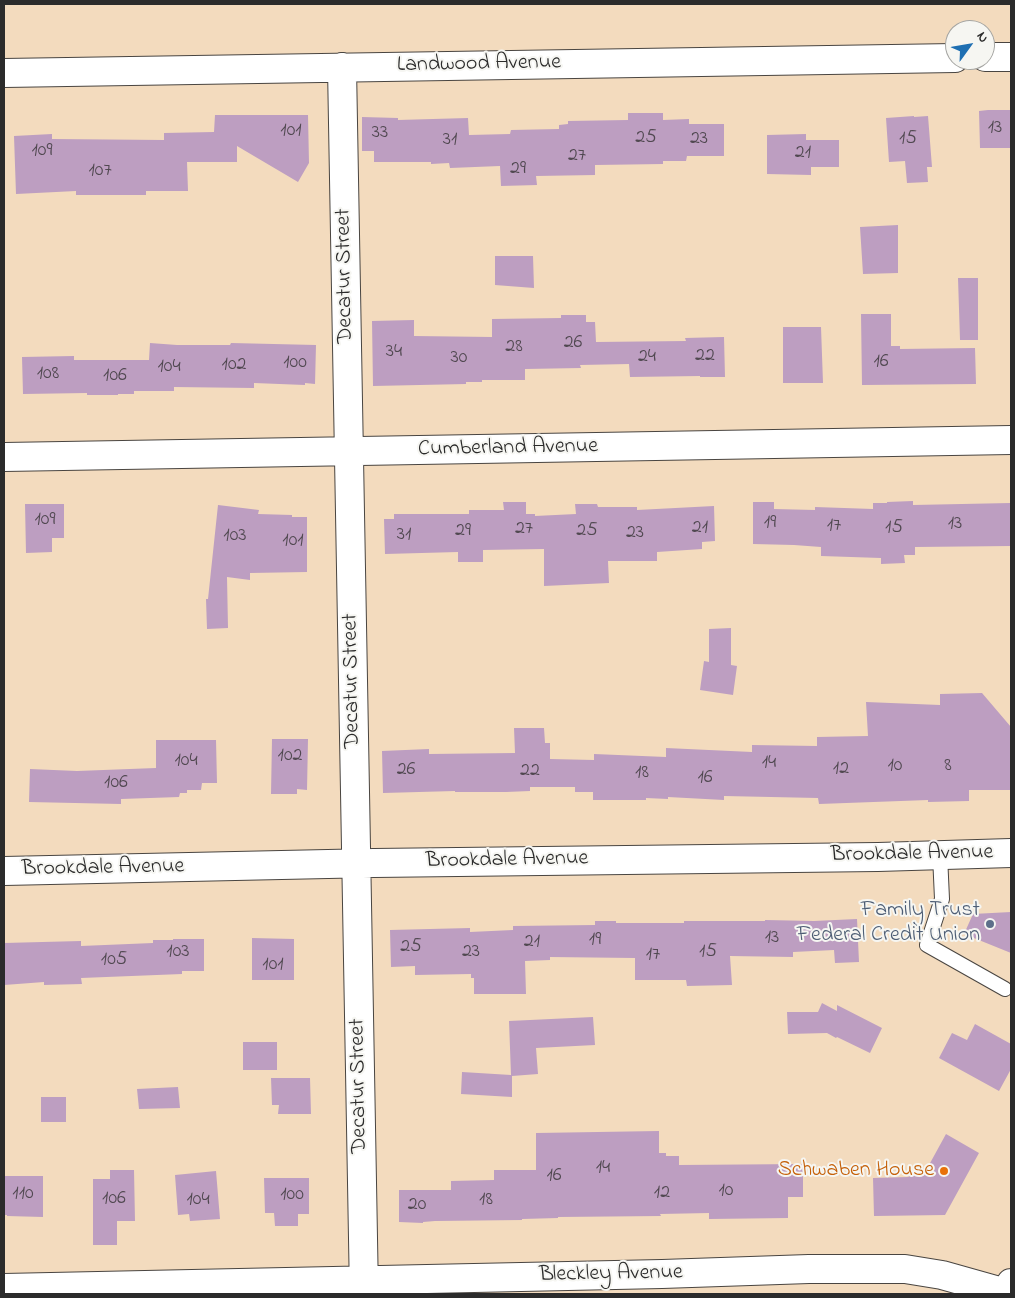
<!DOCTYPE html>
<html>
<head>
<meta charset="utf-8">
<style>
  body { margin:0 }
  #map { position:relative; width:1015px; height:1298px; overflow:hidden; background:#f3dbbe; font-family:"Indie Flower",sans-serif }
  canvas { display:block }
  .frame { position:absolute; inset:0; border:5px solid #2b2b2b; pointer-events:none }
  .north { position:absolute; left:945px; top:20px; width:50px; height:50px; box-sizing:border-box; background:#f6f6f2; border:1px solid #a5a5a2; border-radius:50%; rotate:58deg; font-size:14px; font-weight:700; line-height:20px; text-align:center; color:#2b2b2b }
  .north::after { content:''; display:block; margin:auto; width:18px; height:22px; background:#1f6fb2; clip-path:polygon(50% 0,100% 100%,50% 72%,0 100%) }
</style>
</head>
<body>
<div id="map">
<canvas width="1015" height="1298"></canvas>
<div class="frame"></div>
<div class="north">N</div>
</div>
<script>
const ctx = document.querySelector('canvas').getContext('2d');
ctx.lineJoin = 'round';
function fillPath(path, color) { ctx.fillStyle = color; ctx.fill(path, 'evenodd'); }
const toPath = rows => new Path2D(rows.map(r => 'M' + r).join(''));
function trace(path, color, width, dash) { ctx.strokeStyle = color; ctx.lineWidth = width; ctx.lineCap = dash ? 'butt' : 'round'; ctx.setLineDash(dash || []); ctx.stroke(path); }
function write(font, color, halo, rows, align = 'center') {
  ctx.font = font + ' "Indie Flower",sans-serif'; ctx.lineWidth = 4; ctx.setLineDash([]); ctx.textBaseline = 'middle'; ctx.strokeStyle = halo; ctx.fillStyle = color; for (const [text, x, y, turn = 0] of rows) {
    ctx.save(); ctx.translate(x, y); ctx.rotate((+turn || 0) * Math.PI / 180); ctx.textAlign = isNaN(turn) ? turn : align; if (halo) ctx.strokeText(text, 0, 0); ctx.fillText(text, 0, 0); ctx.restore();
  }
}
fillPath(toPath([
  [988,110,1011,110,1011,148,980,148,979,111],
  [628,113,663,113,663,120,689,119,689,124,724,124,724,156,687,156,686,161,663,161,663,164,595,165,595,175,536,176,537,185,501,186,500,166,450,168,449,163,431,164,431,162,374,162,374,151,362,151,362,117,398,118,398,120,468,118,469,135,510,134,511,130,559,129,559,125,568,124,568,121,628,120],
  [215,115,308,115,309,163,298,182,237,146,237,162,187,162,188,191,146,191,146,195,76,195,76,191,16,194,14,136,52,134,52,139,164,140,164,133,214,132],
  [914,116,914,117,928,116,932,167,927,167,928,182,907,183,905,161,889,162,886,118],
  [806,134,806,140,839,140,839,167,811,167,811,175,767,174,767,135],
  [898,225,898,273,863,274,860,227],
  [495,256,533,256,534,288,495,285],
  [958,278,978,278,978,340,960,340],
  [861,314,891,314,891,346,900,346,900,349,975,348,976,384,862,385],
  [561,315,586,315,586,322,595,322,596,342,686,341,685,338,724,337,725,377,700,377,700,376,630,377,629,364,580,365,581,368,525,369,525,380,482,380,482,382,466,382,466,384,373,386,372,321,414,320,414,336,492,337,492,319,561,318],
  [783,327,821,327,823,383,783,383],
  [150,343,177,345,230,345,231,343,316,345,315,384,305,383,305,385,254,383,254,388,174,387,174,391,134,391,134,394,118,394,118,395,87,395,87,393,23,394,22,357,74,356,74,360,149,360],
  [913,501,913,505,1011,503,1011,546,915,547,915,555,904,555,905,563,881,564,881,558,821,556,821,547,794,545,753,544,753,502,774,502,774,509,815,510,815,507,873,509,873,503,887,503,887,502],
  [503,502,526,502,526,514,535,514,535,516,576,514,575,504,597,504,598,507,637,507,637,510,714,506,715,541,702,542,702,549,657,552,657,561,608,561,609,583,544,586,544,549,483,550,483,562,458,562,458,552,385,554,384,519,394,519,394,514,469,514,469,510,504,510],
  [25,504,64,504,64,538,52,538,52,552,26,553],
  [218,505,259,510,258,514,292,515,292,517,307,517,307,572,250,573,250,580,227,577,228,628,207,629,206,599,208,599],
  [731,628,731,665,737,666,733,695,700,690,704,661,709,662,709,629],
  [982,693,1011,727,1011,790,969,790,969,801,928,802,928,800,819,804,818,798,724,796,724,800,668,797,668,799,646,798,646,800,593,800,593,792,575,792,575,787,530,787,530,791,506,792,455,792,455,791,383,793,382,751,429,749,429,754,515,753,514,728,544,728,545,743,550,743,550,759,594,760,594,754,666,757,666,748,752,752,752,745,817,746,817,737,868,736,866,702,940,705,940,694],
  [272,739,308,739,307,790,297,789,297,794,271,794],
  [156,740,216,740,217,783,202,783,201,790,187,790,187,793,180,793,179,797,121,799,121,804,29,802,30,769,77,771,156,768],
  [1011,912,1011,953,964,934,973,914],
  [857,919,859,962,835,963,834,950,793,952,793,957,730,956,732,985,687,986,686,980,635,980,635,958,550,957,550,960,525,961,526,994,474,994,474,978,471,978,471,974,415,975,415,966,391,967,390,930,470,928,470,932,513,930,513,926,595,925,595,921,616,921,616,923,684,923,684,921,765,921,765,920,814,921],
  [252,938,294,939,294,980,252,980],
  [173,939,204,939,204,971,182,971,182,974,81,978,82,984,44,985,44,982,4,985,4,943,81,941,81,946,153,943,153,940,173,940],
  [822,1003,837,1011,837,1005,882,1028,870,1053,837,1037,836,1038,827,1033,788,1034,787,1012,818,1012],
  [593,1017,595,1045,536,1048,538,1074,512,1076,512,1097,461,1094,462,1072,511,1075,509,1021],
  [975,1024,1011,1044,1011,1069,999,1091,939,1058,952,1033,967,1040],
  [243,1042,277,1042,277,1070,243,1070],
  [271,1078,310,1078,311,1114,278,1114,279,1105,272,1105],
  [178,1087,180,1108,139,1109,137,1089],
  [41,1097,66,1097,66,1122,41,1122],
  [659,1131,659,1153,666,1153,666,1156,679,1156,679,1165,803,1164,803,1197,788,1197,788,1218,709,1219,709,1213,660,1214,661,1216,558,1217,558,1218,522,1219,522,1220,435,1221,423,1222,423,1223,399,1222,399,1190,451,1190,451,1181,494,1180,494,1170,536,1170,536,1133],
  [946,1134,979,1153,945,1215,874,1216,873,1178,908,1177,929,1165],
  [110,1170,134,1170,135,1221,117,1221,117,1245,93,1245,93,1179,110,1179],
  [216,1171,220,1219,190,1221,189,1214,178,1215,175,1175],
  [4,1176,43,1176,43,1217,7,1216,7,1215,4,1215],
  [264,1178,309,1178,309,1214,298,1214,298,1226,275,1226,274,1213,265,1213]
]), '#bd9ec1');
const lane = toPath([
  [940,855,942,899,927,945,1005,989]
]);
const street = toPath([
  [985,57,1011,57],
  [342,67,364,1294],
  [4,73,955,58],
  [4,457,1011,440],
  [4,871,374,863,878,857,1011,853],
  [4,1288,662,1274,809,1269,905,1269,942,1275,1006,1293]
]);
const primary = toPath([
  [1005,1294,1011,1283]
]);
trace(lane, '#494541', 16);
trace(street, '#494541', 30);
trace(primary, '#494541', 30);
trace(lane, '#fff', 14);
trace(street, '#fff', 28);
trace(primary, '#fff', 28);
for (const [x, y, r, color] of [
  [990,924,5,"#5c6f8a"],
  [944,1171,5,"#e8710a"]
]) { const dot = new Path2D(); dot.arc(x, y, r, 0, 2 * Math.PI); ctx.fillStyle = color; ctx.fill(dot); trace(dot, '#f6f6f2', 2); }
write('20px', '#504850', null, [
  ["13",995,129],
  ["101",291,132],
  ["33",380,134],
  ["25",646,139],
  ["23",699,140],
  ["15",908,140],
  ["31",450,141],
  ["109",42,152],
  ["21",803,154],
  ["27",577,157],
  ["29",518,170],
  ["107",100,172],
  ["26",573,344],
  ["28",514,348],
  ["34",394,353],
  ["22",705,357],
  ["24",647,358],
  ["30",459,359],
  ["16",881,363],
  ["100",295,364],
  ["102",234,366],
  ["104",169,368],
  ["108",48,375],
  ["106",115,377],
  ["109",45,521],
  ["19",770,524],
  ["13",955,525],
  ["17",834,527],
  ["21",700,529],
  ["15",894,529],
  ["27",524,530],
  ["29",463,532],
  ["25",587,532],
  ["23",635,534],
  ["31",404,536],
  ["103",235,537],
  ["101",293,542],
  ["102",290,757],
  ["104",186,762],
  ["14",769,764],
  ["10",895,767],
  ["8",948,767],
  ["12",841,770],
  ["26",406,771],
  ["22",530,772],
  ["18",642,774],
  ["16",705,779],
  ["106",116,784],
  ["13",772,939],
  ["19",595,941],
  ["21",532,943],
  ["25",411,948],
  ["103",178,953],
  ["23",471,953],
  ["15",708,953],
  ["17",653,956],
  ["105",114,961],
  ["101",273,966],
  ["14",603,1169],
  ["16",554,1177],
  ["10",726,1192],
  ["12",662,1194],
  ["110",23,1195],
  ["100",292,1196],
  ["106",114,1200],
  ["104",198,1201],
  ["18",486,1201],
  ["20",417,1206]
]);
write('22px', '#2b2b2b', '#f6f6f2', [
  ["Landwood Avenue",479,65,-1],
  ["Decatur Street",346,276,-91],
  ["Cumberland Avenue",508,449,-1],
  ["Decatur Street",353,681,-91],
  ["Brookdale Avenue",912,855,-1],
  ["Brookdale Avenue",507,861,-1],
  ["Brookdale Avenue",103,869,-1],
  ["Decatur Street",360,1086,-91],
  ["Bleckley Avenue",611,1275,-1]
]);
write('22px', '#4e5e75', '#f6f6f2', [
  ["Family Trust",980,911],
  ["Federal Credit Union",980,936]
], 'right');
write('22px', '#c56008', '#f6f6f2', [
  ["Schwaben House",934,1171]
], 'right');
</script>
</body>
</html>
